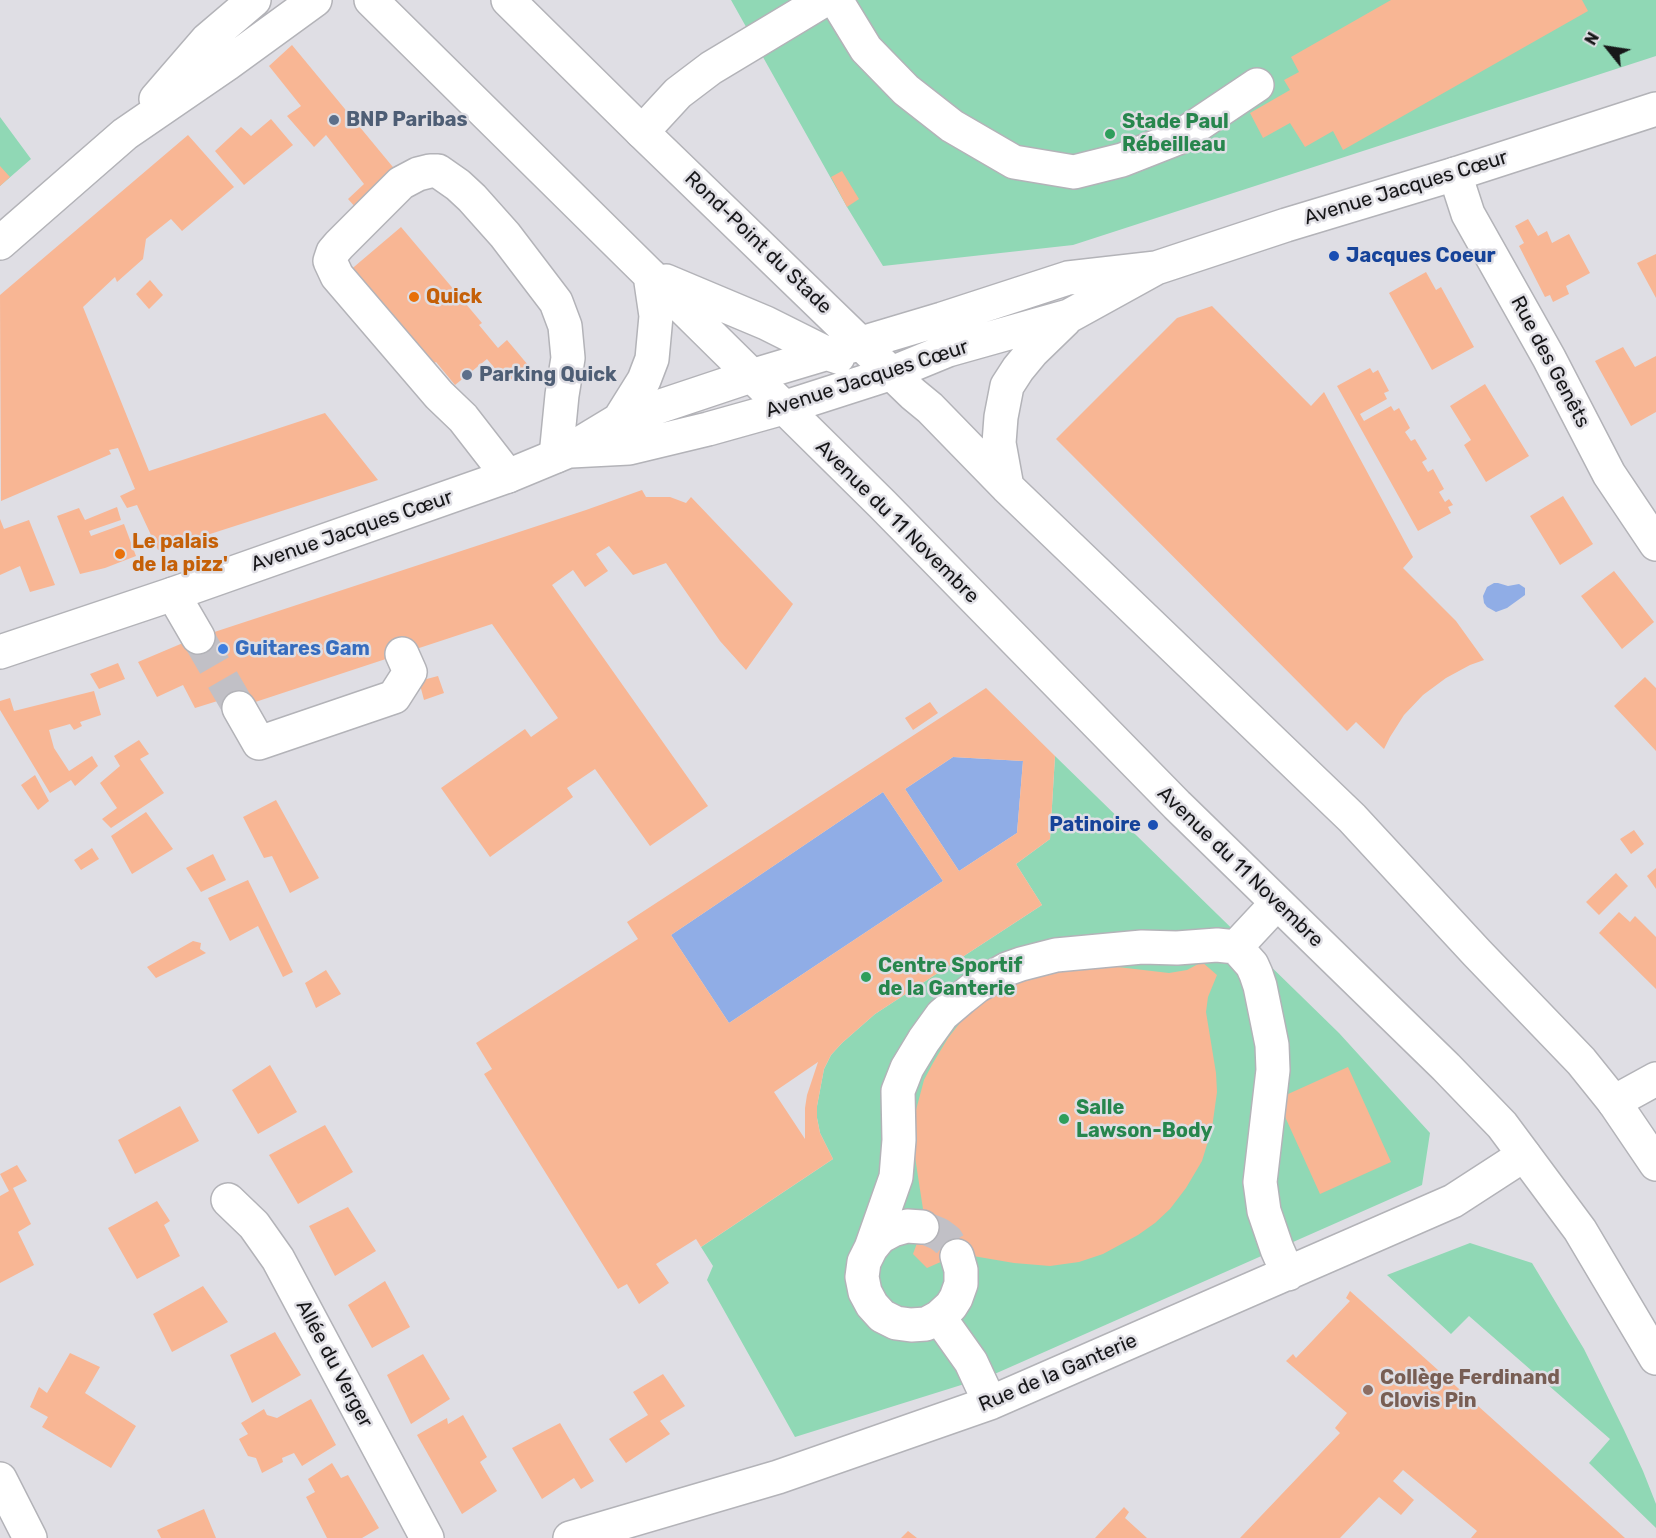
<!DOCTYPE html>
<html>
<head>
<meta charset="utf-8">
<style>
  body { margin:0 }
  #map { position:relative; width:1656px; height:1538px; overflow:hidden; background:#dfdee4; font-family:Rubik,sans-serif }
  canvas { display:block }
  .north { position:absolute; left:1578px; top:18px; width:60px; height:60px; -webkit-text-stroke:4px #dfdee4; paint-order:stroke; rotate:300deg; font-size:16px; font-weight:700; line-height:24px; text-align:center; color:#171719 }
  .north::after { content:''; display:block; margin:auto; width:21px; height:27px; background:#171719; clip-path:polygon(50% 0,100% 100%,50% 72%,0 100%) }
</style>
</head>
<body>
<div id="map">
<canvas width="1656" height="1538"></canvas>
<div class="north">N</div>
</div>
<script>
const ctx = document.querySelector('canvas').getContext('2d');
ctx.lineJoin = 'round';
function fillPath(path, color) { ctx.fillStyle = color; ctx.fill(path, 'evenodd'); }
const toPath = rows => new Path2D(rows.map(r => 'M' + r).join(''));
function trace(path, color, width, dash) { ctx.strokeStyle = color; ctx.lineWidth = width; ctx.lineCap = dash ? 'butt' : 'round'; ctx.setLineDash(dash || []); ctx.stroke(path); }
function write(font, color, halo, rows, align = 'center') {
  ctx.font = font + ' Rubik,sans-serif'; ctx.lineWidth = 5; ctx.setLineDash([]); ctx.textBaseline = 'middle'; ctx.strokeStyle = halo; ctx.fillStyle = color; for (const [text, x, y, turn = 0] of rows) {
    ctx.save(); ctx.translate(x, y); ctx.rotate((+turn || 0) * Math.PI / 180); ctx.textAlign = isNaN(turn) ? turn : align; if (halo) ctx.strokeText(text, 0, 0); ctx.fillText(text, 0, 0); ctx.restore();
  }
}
fillPath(toPath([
  [731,0,1656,0,1656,56,1073,245,883,266,847,207],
  [0,117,31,159,0,186],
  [1055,756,1339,1033,1430,1133,1422,1185,990,1376,795,1437,707,1280,713,1266,701,1247,833,1159,820,1133,817,1118,817,1106,824,1069,831,1055,842,1043,875,1014,1042,905,1016,864,1050,839],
  [1470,1243,1532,1263,1584,1349,1624,1430,1643,1471,1656,1504,1656,1528,1589,1463,1610,1439,1469,1316,1451,1334,1387,1275]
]), '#90d8b5');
fillPath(toPath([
  [1494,583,1498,583,1508,586,1519,584,1525,588,1525,595,1507,608,1496,612,1487,607,1484,603,1483,596,1487,587],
  [953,757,1023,761,1017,833,959,871,905,789],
  [883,792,943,881,729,1023,671,935]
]), '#90ade6');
fillPath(toPath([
  [1391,0,1582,0,1588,11,1343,150,1333,131,1305,147,1290,123,1263,138,1250,113,1290,90,1284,80,1299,72,1291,57],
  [292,45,397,172,357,209,348,199,364,184,326,135,314,147,287,116,301,106,269,66],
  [271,119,293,145,244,185,215,151,241,127,251,136],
  [188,135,234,187,182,231,171,219,146,239,143,259,117,282,115,277,83,307,149,471,325,413,378,480,179,544,158,550,137,505,127,508,120,496,135,489,118,448,109,450,111,454,1,501,0,295],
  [0,166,10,177,0,186],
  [842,171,859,199,847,207,831,177],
  [1528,219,1538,236,1547,231,1552,243,1569,234,1590,273,1566,286,1569,294,1553,302,1550,295,1545,297,1519,246,1524,243,1515,226],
  [401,227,482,323,479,325,498,348,507,340,528,365,507,383,487,359,455,385,436,362,428,368,348,272],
  [1656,254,1656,298,1637,263],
  [1426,272,1436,290,1441,287,1474,347,1432,370,1389,293],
  [150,280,163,295,149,309,136,294],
  [1212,306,1311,406,1324,392,1413,557,1403,568,1456,621,1484,660,1470,665,1446,678,1423,695,1404,715,1390,737,1384,749,1356,722,1347,731,1056,439,1177,318],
  [1623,347,1635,367,1656,356,1656,412,1631,426,1595,361],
  [1370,368,1373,373,1378,370,1389,391,1384,393,1387,399,1360,414,1364,421,1391,406,1394,411,1399,408,1410,428,1405,432,1411,441,1415,439,1427,459,1422,462,1428,472,1433,469,1444,489,1439,492,1445,502,1449,499,1453,505,1448,507,1451,513,1418,531,1337,386],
  [1485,384,1529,456,1486,482,1464,445,1471,440,1450,406],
  [642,490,646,497,670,497,686,503,691,497,793,604,746,670,720,641,666,563,633,575,609,546,596,554,608,571,585,587,573,570,552,585,708,806,650,846,595,769,567,788,573,797,490,857,441,788,525,729,531,737,558,718,492,624,228,711,224,699,195,708,183,685,157,697,138,662,190,640,586,510],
  [1563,496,1593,544,1560,565,1530,516],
  [117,507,121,520,89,531,91,536,124,524,136,556,105,568,80,574,57,516,79,508,85,520],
  [0,519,4,529,29,520,55,585,30,592,20,566,0,575],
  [1614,571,1654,622,1622,649,1581,596],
  [118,663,125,679,99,689,90,674],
  [438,676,444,693,424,700,419,681],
  [1645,677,1656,688,1656,751,1614,706],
  [986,688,1055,756,1050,839,1016,864,1042,905,875,1014,842,1043,831,1055,824,1069,817,1106,817,1118,820,1133,833,1159,701,1247,696,1239,656,1264,669,1283,639,1304,627,1284,618,1289,484,1074,492,1069,476,1043,638,939,627,922],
  [953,757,1023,761,1017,833,959,871,905,789],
  [883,792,943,881,729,1023,671,935],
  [818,1062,807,1095,805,1108,805,1139,774,1092],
  [94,691,101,715,80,722,82,726,74,730,70,724,49,730,54,748,69,771,92,756,98,766,75,786,71,780,50,793,0,710,0,701,10,698,14,711],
  [930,702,938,713,913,730,905,718],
  [139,740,149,754,140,759,164,793,111,828,102,819,117,808,100,783,120,766,114,756],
  [35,775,49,801,38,810,21,785],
  [276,800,319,878,290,893,272,856,264,858,243,817],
  [146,812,173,849,132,874,111,836],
  [1634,830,1644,844,1631,854,1620,839],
  [92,848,99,859,81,870,74,860],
  [213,854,226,880,201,892,186,868],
  [1656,868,1656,889,1647,876],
  [1616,873,1628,886,1599,915,1586,902],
  [248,880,293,972,283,977,258,926,230,941,208,898],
  [1619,912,1630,922,1635,916,1656,937,1656,989,1599,933],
  [193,941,201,943,200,949,206,953,156,978,147,967],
  [1202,962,1217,975,1208,997,1206,1012,1216,1073,1217,1092,1212,1128,1202,1161,1186,1188,1170,1209,1155,1223,1138,1235,1103,1254,1079,1262,1050,1266,1014,1263,973,1256,952,1257,927,1268,913,1254,921,1232,923,1209,915,1157,913,1131,916,1110,924,1080,933,1063,948,1038,974,1005,1028,973,1109,966,1169,973,1187,970],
  [326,970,341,994,316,1008,305,983],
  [270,1065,297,1112,258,1134,232,1090],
  [1348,1067,1391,1162,1320,1194,1277,1099],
  [180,1106,199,1141,135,1174,118,1140],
  [325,1125,353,1172,298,1204,269,1155],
  [17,1165,27,1181,13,1188,31,1224,18,1232,34,1265,0,1283,0,1196,9,1191,0,1174],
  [157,1201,170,1221,164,1225,180,1256,137,1279,108,1228],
  [348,1207,376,1251,335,1276,309,1226],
  [385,1281,410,1327,372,1348,348,1305],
  [203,1286,228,1322,172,1352,153,1314],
  [1350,1291,1625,1538,1471,1538,1477,1531,1403,1470,1393,1481,1414,1500,1401,1515,1379,1497,1340,1538,1240,1538,1340,1433,1335,1428,1347,1413,1286,1361,1293,1354,1296,1358,1350,1301,1346,1298],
  [275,1332,301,1375,252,1403,230,1355],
  [70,1353,100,1367,85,1393,136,1426,111,1468,42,1427,48,1417,30,1407,39,1387,47,1393],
  [423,1354,450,1399,411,1424,387,1375],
  [663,1374,685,1406,660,1421,670,1434,626,1463,609,1439,648,1415,633,1392],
  [311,1399,336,1445,302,1466,294,1453,282,1458,283,1462,262,1473,256,1458,248,1456,239,1439,248,1434,241,1423,264,1409,267,1415,277,1418],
  [463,1415,487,1457,480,1462,497,1491,462,1514,417,1435,447,1418,448,1424],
  [560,1423,594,1481,581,1489,574,1478,542,1499,512,1448],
  [332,1463,341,1478,348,1475,379,1528,362,1538,327,1538,306,1497,315,1492,308,1479],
  [1124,1507,1129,1512,1125,1518,1147,1538,1095,1538],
  [204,1509,216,1538,161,1538,157,1530],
  [908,1531,917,1538,901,1538]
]), '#f8b694');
trace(toPath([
  [198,637,239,708],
  [922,1227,939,1234,947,1240,957,1256]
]), '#c1c0c6', 33, [33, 16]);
const minor = toPath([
  [836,0,866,49,906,90,952,126,1014,162,1074,172,1122,160,1178,138,1257,85],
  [642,132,678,93,711,68,824,0],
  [1455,174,1468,214,1549,358,1609,474,1656,544],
  [508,476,463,418,439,395,337,276,330,261,333,252,339,245,401,183,418,174,430,171,438,171,458,185,472,198,505,235,556,302,565,326,568,358,562,395,556,456],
  [173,594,198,637],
  [239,708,259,743,394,697,410,672,402,654],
  [1236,947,1277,903],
  [1614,1102,1656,1079],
  [228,1200,254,1225,278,1259,427,1538],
  [922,1227,907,1226,893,1230,880,1237,871,1248,864,1262,862,1277,865,1292,872,1305,882,1316,896,1323,911,1325,926,1324,939,1317,951,1306,956,1298,961,1284,961,1270,957,1256],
  [871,1248,896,1177,899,1140,898,1091,907,1068,924,1040,942,1015,962,998,977,986,1007,969,1021,964,1056,955,1142,947,1177,948,1217,945,1236,947,1252,965,1256,974,1260,986,1268,1025,1272,1045,1273,1070,1260,1182,1264,1211,1277,1249,1288,1274],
  [939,1317,971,1362,990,1403],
  [0,1479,30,1538],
  [570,1538,778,1477,990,1403,1453,1201,1524,1155]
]);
const major = toPath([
  [371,0,882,504,1177,805,1446,1067,1502,1125,1580,1230,1656,1358],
  [508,0,642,132,913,394,930,408,1007,487,1352,818,1477,953,1581,1061,1614,1102,1656,1164],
  [156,99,207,40,254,0],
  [0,243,125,134,227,64,315,0],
  [666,281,766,323,826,353,838,357],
  [619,420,644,380,652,359,656,316,650,275],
  [571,451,629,448,708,429,783,408,892,373,948,350,1069,316,1156,268,1286,225,1455,174,1656,109],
  [1007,487,999,443,1001,417,1007,386,1018,369,1032,352,1065,320],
  [0,652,173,594,508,476,566,452,619,420,751,376,942,319,1068,278,1156,268]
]);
trace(minor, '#b3b3b8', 36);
trace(major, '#b3b3b8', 36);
trace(minor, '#fff', 33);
trace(major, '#fff', 33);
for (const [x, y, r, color] of [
  [334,120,6,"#5c6f8a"],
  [1110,134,6,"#2e9e5b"],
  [1334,256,6,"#1a4fb4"],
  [414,297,6,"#e8710a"],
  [467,375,6,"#5c6f8a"],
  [120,554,6,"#e8710a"],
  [223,649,6,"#3f7fe0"],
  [1153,825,6,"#1a4fb4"],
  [866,977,6,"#2e9e5b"],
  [1064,1119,6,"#2e9e5b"],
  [1368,1390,6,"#8d6e63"]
]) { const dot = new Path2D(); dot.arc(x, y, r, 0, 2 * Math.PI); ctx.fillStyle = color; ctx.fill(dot); trace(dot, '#dfdee4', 2); }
write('bold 20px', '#4e5e75', '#dfdee4', [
  ["BNP Paribas",346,120],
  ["Parking Quick",479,375]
], 'left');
write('bold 20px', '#27864d', '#dfdee4', [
  ["Stade Paul",1122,122],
  ["Rébeilleau",1122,145],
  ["Centre Sportif",878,966],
  ["de la Ganterie",878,989],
  ["Salle",1076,1108],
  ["Lawson-Body",1076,1131]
], 'left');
write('20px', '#171719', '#dfdee4', [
  ["Avenue Jacques Cœur",1406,188,-17],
  ["Rond-Point du Stade",758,243,44],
  ["Rue des Genêts",1550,362,62],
  ["Avenue Jacques Cœur",867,379,-18],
  ["Avenue du 11 Novembre",897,522,45],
  ["Avenue Jacques Cœur",352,531,-19],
  ["Avenue du 11 Novembre",1240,867,44],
  ["Allée du Verger",334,1364,62],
  ["Rue de la Ganterie",1058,1373,-23]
]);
write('bold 20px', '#164399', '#dfdee4', [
  ["Jacques Coeur",1346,256],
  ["Patinoire",1141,825,"right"]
], 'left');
write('bold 20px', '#c56008', '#dfdee4', [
  ["Quick",426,297],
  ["Le palais",132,542],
  ["de la pizz'",132,565]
], 'left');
write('bold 20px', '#366cbe', '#dfdee4', [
  ["Guitares Gam",235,649]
], 'left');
write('bold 20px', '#785e54', '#dfdee4', [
  ["Collège Ferdinand",1380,1378],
  ["Clovis Pin",1380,1401]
], 'left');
</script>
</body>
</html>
